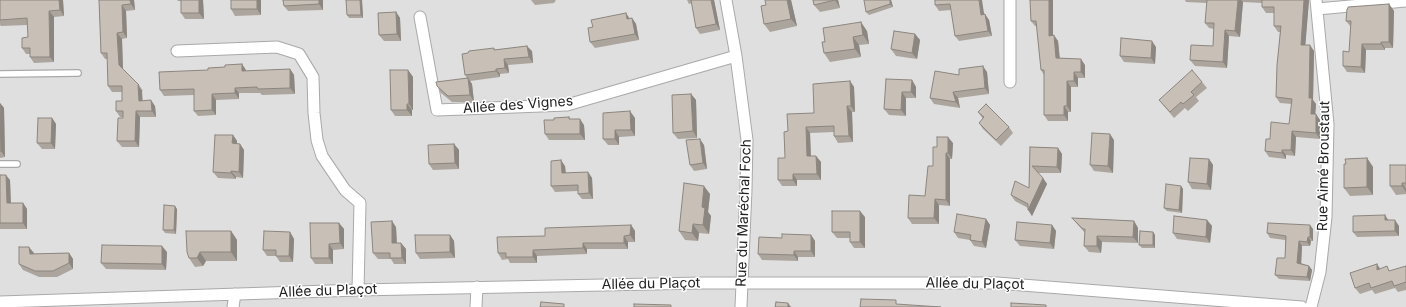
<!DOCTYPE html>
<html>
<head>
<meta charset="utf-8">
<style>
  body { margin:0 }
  canvas { display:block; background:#f2f0e8 }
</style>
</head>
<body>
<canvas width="1406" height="307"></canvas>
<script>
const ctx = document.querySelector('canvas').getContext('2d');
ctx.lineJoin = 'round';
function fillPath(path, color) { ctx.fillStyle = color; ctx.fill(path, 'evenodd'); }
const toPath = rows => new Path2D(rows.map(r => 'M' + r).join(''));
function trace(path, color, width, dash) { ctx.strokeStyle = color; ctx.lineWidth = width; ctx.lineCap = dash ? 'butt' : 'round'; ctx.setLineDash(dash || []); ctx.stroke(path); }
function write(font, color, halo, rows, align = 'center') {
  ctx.font = font + ' Inter,sans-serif'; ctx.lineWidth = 3; ctx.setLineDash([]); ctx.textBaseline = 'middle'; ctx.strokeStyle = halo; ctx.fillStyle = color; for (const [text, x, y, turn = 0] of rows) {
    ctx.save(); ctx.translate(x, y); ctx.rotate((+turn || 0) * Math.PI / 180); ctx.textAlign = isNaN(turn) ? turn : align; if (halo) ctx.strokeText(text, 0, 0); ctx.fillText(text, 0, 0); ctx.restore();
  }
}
fillPath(toPath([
  [0,0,1406,0,1406,307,0,307]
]), '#e0dfdf');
const lane = toPath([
  [0,74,78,73],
  [0,164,17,164]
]);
const street = toPath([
  [726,0,736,56,747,140,746,190,741,307],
  [1010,0,1010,82],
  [1317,9,1406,1],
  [420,17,437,110,567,105,736,56],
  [177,51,277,47,299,54,313,77,314,113,317,140,322,156,345,190,360,203,358,290],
  [0,302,358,290,702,283,997,283,1302,307],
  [233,307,235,294],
  [476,307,477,287],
  [1311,307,1320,272,1326,217,1328,124,1316,0]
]);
trace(lane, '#a9a9a9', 8);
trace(street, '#a9a9a9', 13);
trace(lane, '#fff', 5.5);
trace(street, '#fff', 11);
fillPath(toPath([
  [0,0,63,0,64,16,54,17,54,62,34,63,30,57,30,54,26,54,22,48,28,37,28,25,1,26,0,25],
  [99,0,134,0,135,10,126,11,127,38,122,39,123,69,139,85,143,91,142,91,142,101,155,106,156,117,140,117,139,147,122,147,117,141,123,117,120,117,116,111,122,101,122,92,112,92,108,86,108,59,105,59,101,53],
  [177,0,203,0,204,19,185,19,181,13,181,1,178,1],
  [261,0,261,15,235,16,231,9],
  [283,0,323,0,323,10,288,11,284,6],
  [346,0,362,0,363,18,349,18,347,15],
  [531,0,556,0,554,3,535,5],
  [687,0,714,0,720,30,700,34,696,28,692,3,689,4],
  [791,0,797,26,770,32,764,24],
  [813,0,838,0,840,8,820,12,814,5],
  [891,0,893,7,869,15,866,12],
  [935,0,984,14,989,20,992,36,959,41,955,36,951,10,939,11,935,5],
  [1030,0,1053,35,1058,41,1060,58,1085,65,1085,78,1078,78,1078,87,1071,87,1071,112,1068,112,1068,121,1048,121,1044,115,1044,75,1041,70,1037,26,1035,26,1031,21],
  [1185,0,1309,0,1305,45,1314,51,1313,100,1316,104,1315,114,1320,120,1320,139,1296,137,1295,156,1286,155,1286,159,1269,157,1265,151,1270,139,1289,124,1292,104,1280,103,1276,97,1280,32,1278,32,1274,26,1274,13,1266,13,1262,7,1262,3,1243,2,1240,37,1229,36,1227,68,1195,66,1190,60,1213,46,1214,29,1209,28,1205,23,1207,3,1186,2],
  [1389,4,1394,11,1393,48,1385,48,1385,50,1366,50,1365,73,1347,72,1343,66,1349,52,1351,27,1346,21],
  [396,12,400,18,401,41,384,41,379,35],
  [630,18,632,18,636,24,639,40,595,48,590,42],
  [867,31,869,44,859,45,861,57,830,62,824,53,822,42],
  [915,34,920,40,917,59,896,56,891,49],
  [1156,47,1155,64,1124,62,1120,56],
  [495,50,532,51,533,63,508,65,509,73,500,74,500,77,470,81,472,84,474,102,452,102,441,93,437,86,467,78,465,75],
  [242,64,246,71,290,69,294,75,295,94,262,95,260,93,239,93,239,99,216,100,216,115,198,116,194,111,194,95,164,96,160,90,208,70],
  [408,70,413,77,413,110,412,110,412,116,395,116,391,110],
  [987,72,989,94,958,98,960,108,934,104,930,98,959,75],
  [912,80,916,87,916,98,906,98,906,116,889,115,884,109],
  [850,81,854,87,855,112,852,112,853,142,838,143,834,136,834,132,810,133,811,156,816,156,821,162,821,180,797,180,797,186,782,186,778,180,785,158,788,131,814,113],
  [1202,82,1207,88,1196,97,1199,101,1188,111,1185,108,1174,118,1159,100],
  [691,94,696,100,697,138,678,139,673,133],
  [0,103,4,108,5,157,0,158],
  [978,112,1009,127,1013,133,1001,146,983,129,979,123,983,119],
  [603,113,635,118,635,136,619,137,619,145,608,145,603,139],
  [569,117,570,119,584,125,585,140,549,140,545,134,554,120],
  [52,118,56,124,55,149,42,149,37,143],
  [233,135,237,141,237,144,240,144,244,150,243,178,236,177,236,179,218,178,213,172],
  [1114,140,1113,173,1094,171,1090,165],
  [953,143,952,159,950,159,950,206,939,205,939,224,912,224,908,218,925,196,933,166,937,147],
  [454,144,459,150,459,169,433,170,429,164],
  [704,145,707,169,694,171,690,165],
  [1030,147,1058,148,1062,154,1061,173,1038,173,1043,178,1047,184,1032,216,1028,208,1015,201,1011,195,1029,188],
  [1367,158,1373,167,1373,195,1350,196,1344,188,1346,164],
  [1209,159,1213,165,1211,190,1192,189,1188,182],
  [1406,165,1406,194,1396,195,1390,186],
  [565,166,566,173,588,172,592,178,593,199,582,199,578,194,578,191,555,192,551,186],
  [0,175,10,180,11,203,23,203,27,209,27,229,0,229],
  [1181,186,1183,189,1182,213,1167,211,1164,208],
  [710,194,708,212,711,216,709,234,699,233,698,241,685,240,679,231],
  [177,209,176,234,165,233,163,230],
  [865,217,865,248,854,248,850,242,850,238,837,238,832,232],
  [1072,218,1134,221,1138,228,1138,243,1102,242,1101,253,1089,252,1084,246,1085,233,1077,224],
  [986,219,990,225,986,248,974,246,970,240,958,238,954,232],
  [1207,220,1212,226,1210,243,1177,239,1173,233],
  [339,223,344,229,344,249,333,250,333,264,315,264,311,258],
  [631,225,635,231,635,242,628,242,628,249,587,249,587,254,537,256,537,263,510,263,508,259,502,260,498,253,545,236],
  [1052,225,1056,231,1054,249,1020,246,1015,240],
  [1399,226,1399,236,1357,237,1353,232],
  [396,227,397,243,401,243,406,249,406,264,394,264,391,259,378,259,373,253],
  [1313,229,1313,241,1311,241,1310,246,1302,246,1301,263,1309,266,1312,270,1310,281,1279,279,1275,275,1285,258,1285,240,1270,238,1267,233],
  [231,231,237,240,237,261,206,261,203,266,195,267,189,258],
  [290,232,294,239,293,262,280,262,276,256,267,256,263,250],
  [1153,232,1155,235,1155,248,1142,248,1139,245],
  [450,235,454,241,455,258,420,259,416,253],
  [811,235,815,241,815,257,798,257,798,261,762,260,758,254,782,238],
  [167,252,166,270,106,269,101,263],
  [34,253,34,254,69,253,73,259,73,269,57,277,39,277,23,270,19,264],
  [1406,266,1406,290,1398,292,1395,288,1375,294,1372,290,1360,294,1355,288,1380,269,1390,271]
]), '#aca59d');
fillPath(toPath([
  [59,0,63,0,64,16,60,10],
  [130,0,134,0,135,10,131,4],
  [199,0,203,0,204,19,199,13],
  [257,0,261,0,261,15,257,9],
  [319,0,323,0,323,10,319,4],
  [360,0,362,0,363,18,361,15],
  [711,0,714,0,720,30,716,24],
  [787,0,791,0,797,26,791,19],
  [835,0,838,0,840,8],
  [890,0,891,0,893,7,890,4],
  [979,0,982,0,985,20,981,15],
  [1049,0,1053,0,1053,41,1049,36],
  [1238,0,1241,0,1243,2,1240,37,1235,31],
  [1304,0,1309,0,1305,50,1301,45],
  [1389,4,1394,11,1393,48,1389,42],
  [122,5,126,11,127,38,123,32],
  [49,11,54,17,54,62,50,57],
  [396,12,400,18,401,41,397,34],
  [626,13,630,19,627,19],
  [985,14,989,20,992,36,988,31],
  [632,18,636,24,639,40,635,34],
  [861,22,867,31,869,44,863,35],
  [1225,30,1229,36,1227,68,1223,62],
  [117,33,122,39,123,71,119,65],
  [915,34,920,40,917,59,912,53],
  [1054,35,1058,41,1060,64,1056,58],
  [853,37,859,45,861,57,855,49],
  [1152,41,1156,47,1155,64,1151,58],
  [1381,42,1385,48,1385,50,1381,44],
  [1362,44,1366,50,1365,73,1361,67],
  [1310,45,1314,51,1313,100,1316,104,1315,119,1311,114,1309,98],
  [527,46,532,51,533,63,529,57],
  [504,59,508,65,509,73,505,68],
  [1081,59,1085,65,1085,78,1081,72],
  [242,64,246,70,246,77,242,71],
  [983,66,987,72,989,94,985,88],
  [290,69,294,75,295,94,290,88],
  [496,69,500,74,500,77,496,71],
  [408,70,413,77,413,110,409,104],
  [1074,72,1078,78,1078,87,1074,81],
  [468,78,472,84,474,102,470,95],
  [912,80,916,87,916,98,911,92],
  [850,81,854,87,855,112,851,106],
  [1067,81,1071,87,1071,112,1067,106],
  [138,85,142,91,143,107,139,101],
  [235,88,239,93,239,99,235,93],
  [902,92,906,98,906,116,901,110],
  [953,92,958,98,960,108,956,102],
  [212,94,216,100,216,115,212,110],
  [691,94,696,100,697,138,693,131],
  [151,100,155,106,156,117,152,111],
  [0,103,4,108,5,157,1,151],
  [407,104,412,110,412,116,407,110],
  [847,106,852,112,853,142,849,136],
  [1064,106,1068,112,1068,121,1064,115],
  [136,111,140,117,139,147,135,141],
  [630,111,635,118,635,136,631,130],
  [1316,114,1320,120,1320,139,1316,133],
  [52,118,56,124,55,149,51,143],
  [580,119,584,125,585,140,580,134],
  [806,127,810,133,811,162,807,156],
  [615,130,619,137,619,145,615,139],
  [1292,131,1296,137,1295,156,1291,150],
  [1110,134,1114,140,1113,173,1108,166],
  [233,135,237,141,237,150,232,143],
  [948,137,953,143,952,159,948,153],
  [700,139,704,145,707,169,703,163],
  [240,144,244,150,243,178,239,172],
  [454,144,459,150,459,169,455,163],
  [1058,148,1062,154,1061,173,1057,167],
  [1282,150,1286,155,1286,159,1282,153],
  [946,153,950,159,950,206,946,200],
  [816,156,821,162,821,180,817,174],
  [1367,158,1373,167,1373,195,1367,187],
  [1209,159,1213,165,1211,190,1207,184],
  [561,160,565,166,566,179,562,173],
  [231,171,236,177,236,179,231,173],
  [588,172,592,178,593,199,589,193],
  [793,174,797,180,797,186,793,180],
  [6,175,10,180,11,209,7,203],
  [1043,178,1047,184,1032,216,1028,210],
  [1402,183,1406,189,1406,192,1402,186],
  [704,186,710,194,708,212,711,216,709,234,703,225,702,207],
  [1181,186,1183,189,1182,213,1179,210],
  [935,199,939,205,939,224,934,218],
  [23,203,27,209,27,229,23,223],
  [175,206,177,209,176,234,174,230],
  [860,211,865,217,865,248,860,242],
  [1385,215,1389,221,1385,220],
  [986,219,990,225,986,248,982,242],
  [1207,220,1212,226,1210,243,1206,237],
  [1395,220,1399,226,1399,236,1395,231],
  [392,221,396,227,397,249,392,243],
  [1134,221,1138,228,1138,243,1133,237],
  [339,223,344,229,344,249,340,243],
  [693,224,699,233,698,241,692,233],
  [631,225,635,231,635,242,630,235],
  [1052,225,1056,231,1054,249,1050,243],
  [1310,225,1313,229,1313,241,1310,237],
  [231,231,237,240,237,261,231,252],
  [290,232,294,239,293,262,289,256],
  [1153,232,1155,235,1155,248,1153,245],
  [450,235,454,241,455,258,450,252],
  [811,235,815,241,815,257,811,251],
  [624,236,628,242,628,249,624,243],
  [1097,236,1102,242,1101,253,1097,246],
  [1308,237,1311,241,1310,246,1307,242],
  [1299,241,1302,246,1301,267,1297,263],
  [401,243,406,249,406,264,402,258],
  [583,243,587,249,587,254,583,248],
  [329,244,333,250,333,264,329,258],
  [162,246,167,252,166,270,162,264],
  [29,247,34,253,34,260,30,254],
  [533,250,537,256,537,263,533,257],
  [794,251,798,257,798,261,794,255],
  [200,252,206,261,203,266,197,258],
  [69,253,73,259,73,269,69,263],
  [1377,264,1381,270,1377,270],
  [1309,266,1312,270,1310,281,1307,277],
  [788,303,791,307,788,307]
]), '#8c8680');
const building = toPath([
  [0,0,59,0,60,10,49,11,50,57,30,57,30,48,22,48,22,38,28,37,27,18,0,20,0,0],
  [99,0,130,0,131,4,122,5,123,32,117,33,119,65,139,85,138,85,139,101,151,100,152,111,136,111,135,141,117,141,118,118,123,118,123,111,116,111,116,101,122,101,122,86,108,86,107,53,101,53,99,0],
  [181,0,199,0,199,13,181,13,181,0],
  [231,0,257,0,257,9,231,9,231,0],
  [283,0,319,0,319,4,284,6,283,0],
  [346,0,360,0,361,15,347,15,346,0],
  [691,0,711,0,716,24,696,28,691,0],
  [765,0,787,0,791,19,764,24,761,6,766,5,765,0],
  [813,0,835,0,814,5,813,0],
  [864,0,890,0,890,4,866,12,864,0],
  [935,0,979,0,981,15,985,14,988,31,955,36,950,4,935,5,935,0],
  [1030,0,1049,0,1049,36,1054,35,1056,58,1081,59,1081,72,1074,72,1074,81,1067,81,1067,106,1064,106,1064,115,1044,115,1044,70,1041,70,1036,21,1031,21,1030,0],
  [1207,0,1238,0,1235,31,1225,30,1223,62,1190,60,1191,45,1213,46,1214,23,1205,23,1207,0],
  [1262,0,1304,0,1301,45,1310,45,1309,98,1312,98,1311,114,1316,114,1316,133,1292,131,1291,150,1282,150,1282,153,1265,151,1266,139,1270,139,1271,122,1289,124,1292,99,1276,97,1277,65,1281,26,1274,26,1274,7,1262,7,1262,0],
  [1389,4,1389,42,1381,42,1381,44,1362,44,1361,67,1343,66,1343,51,1349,52,1351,21,1346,21,1347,9,1348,8,1348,7,1389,4],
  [396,12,397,34,379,35,378,13,396,12],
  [626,13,627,19,632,18,635,34,590,42,588,28,593,27,591,20,626,13],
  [861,22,863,35,853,37,855,49,824,53,822,42,825,42,823,28,861,22],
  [894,31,915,34,912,53,891,49,894,31],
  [1121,38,1152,41,1151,58,1120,56,1121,38],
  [527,46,529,57,504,59,505,68,496,69,496,71,465,75,462,54,468,53,469,51,494,48,494,50,527,46],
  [242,64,242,71,290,69,290,88,258,89,257,87,235,88,235,93,212,94,212,110,194,111,194,89,160,90,159,72,208,70,208,68,225,67,225,65,242,64],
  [983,66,985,88,953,92,956,102,930,98,935,71,959,75,959,69,983,66],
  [390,70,408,70,409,104,407,104,407,110,391,110,390,70],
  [1192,70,1202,82,1191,92,1194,95,1183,104,1181,102,1170,112,1159,100,1192,70],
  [468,78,470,95,448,96,437,86,436,82,468,78],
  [886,79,912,80,911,92,902,92,901,110,884,109,886,79],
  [850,81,851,106,847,106,849,136,834,136,834,126,806,127,807,156,816,156,817,174,793,174,793,180,778,180,778,158,785,158,784,132,788,131,787,114,814,113,813,84,850,81],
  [691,94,693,131,673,133,672,95,691,94],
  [986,104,1009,127,996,140,979,123,984,117,978,112,986,104],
  [630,111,631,130,615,130,615,139,603,139,603,113,630,111],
  [0,113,1,151,0,151,0,113],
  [569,117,569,119,580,119,580,134,545,134,544,120,554,120,554,118,569,117],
  [38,118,52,118,51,143,37,143,38,118],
  [1092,133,1110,134,1108,166,1090,165,1092,133],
  [215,135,233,135,232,143,240,144,239,172,231,171,231,173,213,172,215,135],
  [937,137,948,137,948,153,946,153,946,200,935,199,934,218,908,218,909,195,925,196,928,166,933,166,933,147,937,147,937,137],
  [700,139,703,163,690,165,686,140,700,139],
  [454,144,455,163,429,164,428,145,454,144],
  [1030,147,1058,148,1057,167,1032,166,1043,178,1028,210,1028,204,1011,195,1015,181,1029,188,1030,147],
  [1190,158,1209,159,1207,184,1188,182,1190,158],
  [1367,158,1367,187,1344,188,1344,164,1346,164,1345,159,1367,158],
  [561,160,562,173,588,172,589,193,578,194,578,185,551,186,551,161,561,160],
  [1390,165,1406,165,1406,183,1402,183,1402,186,1390,186,1390,165],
  [0,175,6,175,7,203,23,203,23,223,0,223,0,175],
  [684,183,704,186,702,207,705,208,703,225,693,224,692,233,679,231,684,183],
  [1166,184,1181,186,1179,210,1164,208,1166,184],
  [164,205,175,206,174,230,163,230,164,205],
  [832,211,860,211,860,242,850,242,850,232,832,232,832,211],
  [957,214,986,219,982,242,970,240,971,235,954,232,957,214],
  [1385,215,1385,220,1395,220,1395,231,1353,232,1353,216,1385,215],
  [1174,216,1207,220,1206,237,1173,233,1174,216],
  [1072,218,1134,221,1133,237,1097,236,1097,246,1084,246,1085,229,1083,229,1072,218],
  [392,221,392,243,401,243,402,258,390,258,390,253,373,253,371,222,392,221],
  [1017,222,1052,225,1050,243,1015,240,1017,222],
  [310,223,339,223,340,243,329,244,329,258,311,258,310,223],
  [1268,223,1310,225,1310,237,1308,237,1307,242,1299,241,1297,263,1309,266,1307,277,1275,275,1277,258,1285,258,1286,236,1267,233,1268,223],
  [631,225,630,235,624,236,624,243,583,243,583,248,533,250,533,257,506,257,506,253,498,253,497,237,545,236,545,228,631,225],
  [186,231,231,231,231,252,200,252,197,258,189,258,187,252,186,231],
  [264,231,290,232,289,256,276,256,276,250,263,250,264,231],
  [1140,231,1153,232,1153,245,1139,245,1140,231],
  [782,234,811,235,811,251,794,251,794,255,758,254,759,237,782,238,782,234],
  [415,235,450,235,450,252,416,253,415,235],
  [102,245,162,246,162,264,101,263,102,245],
  [19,247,29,247,30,254,69,253,69,263,53,271,35,271,19,264,19,247],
  [1377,264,1377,270,1387,266,1389,271,1406,266,1406,282,1394,286,1392,281,1371,288,1369,283,1355,288,1350,273,1377,264],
  [861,299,896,300,896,304,941,307,860,307,861,299],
  [541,302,564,304,564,307,540,307,541,302],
  [776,302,788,303,788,307,775,307,776,302],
  [1011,303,1046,305,1046,307,1011,307,1011,303],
  [634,304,671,305,671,307,634,307,634,304]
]);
fillPath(building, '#c8c0b7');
trace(building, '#8c8680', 1);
write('14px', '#222', '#fff', [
  ["Allée des Vignes",518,105,-4],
  ["Rue Aimé Broustaut",1324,166,-89],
  ["Rue du Maréchal Foch",744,213,-88],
  ["Allée du Plaçot",651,284,-1],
  ["Allée du Plaçot",975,284,1],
  ["Allée du Plaçot",328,291,-2]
]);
</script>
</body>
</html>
